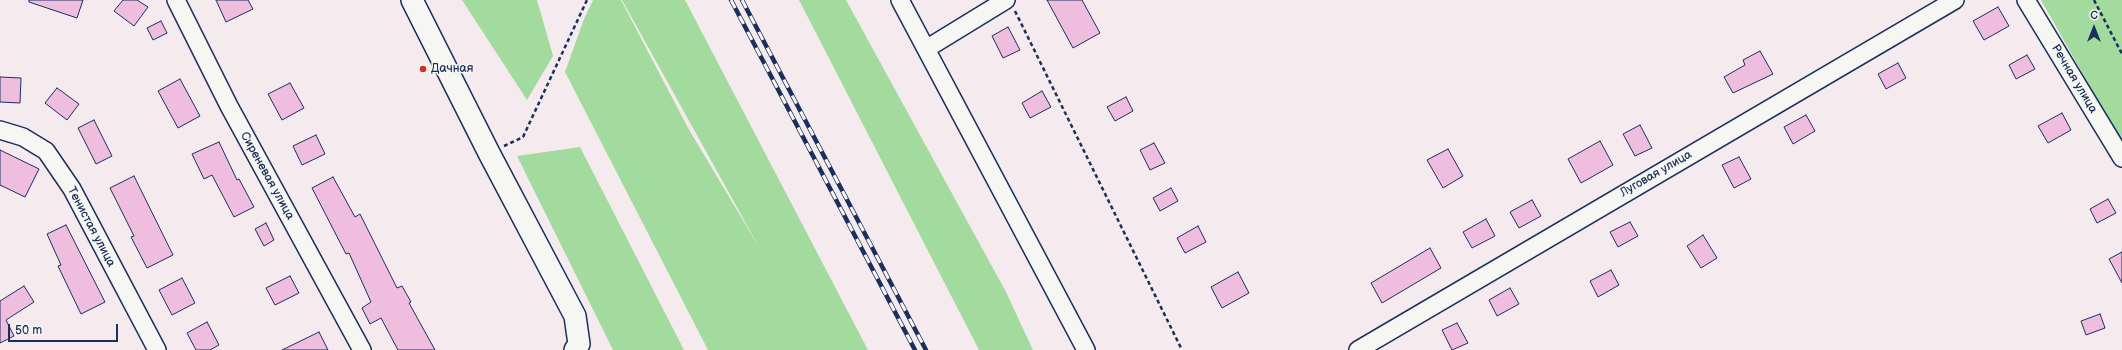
<!DOCTYPE html>
<html>
<head>
<meta charset="utf-8">
<style>
  body { margin:0 }
  #map { position:relative; width:2122px; height:350px; overflow:hidden; background:#f5ebee; font-family:"Balsamiq Sans",sans-serif }
  canvas { display:block }
  .north { position:absolute; left:2074px; top:8px; width:40px; height:40px; -webkit-text-stroke:3px #f6f6f2; paint-order:stroke; rotate:0deg; font-size:11px; font-weight:700; line-height:16px; text-align:center; color:#1b2f5e }
  .north::after { content:''; display:block; margin:auto; width:14px; height:18px; background:#1b2f5e; clip-path:polygon(50% 0,100% 100%,50% 72%,0 100%) }
  .scale { position:absolute; left:8px; top:324px; width:110px; height:18px; box-sizing:border-box; border:2px solid #1b2f5e; border-top:0; padding-left:5px; font-size:12px; line-height:14px; white-space:nowrap; color:#1b2f5e; -webkit-text-stroke:3px #f6f6f2; paint-order:stroke }
</style>
</head>
<body>
<div id="map">
<canvas width="2122" height="350"></canvas>
<div class="north">С</div>
<div class="scale">50 m</div>
</div>
<script>
const ctx = document.querySelector('canvas').getContext('2d');
ctx.lineJoin = 'round';
function fillPath(path, color) { ctx.fillStyle = color; ctx.fill(path, 'evenodd'); }
const toPath = rows => new Path2D(rows.map(r => 'M' + r).join(''));
function trace(path, color, width, dash) { ctx.strokeStyle = color; ctx.lineWidth = width; ctx.lineCap = dash ? 'butt' : 'round'; ctx.setLineDash(dash || []); ctx.stroke(path); }
function write(font, color, halo, rows, align = 'center') {
  ctx.font = font + ' "Balsamiq Sans",sans-serif'; ctx.lineWidth = 3; ctx.setLineDash([]); ctx.textBaseline = 'middle'; ctx.strokeStyle = halo; ctx.fillStyle = color; for (const [text, x, y, turn = 0] of rows) {
    ctx.save(); ctx.translate(x, y); ctx.rotate((+turn || 0) * Math.PI / 180); ctx.textAlign = isNaN(turn) ? turn : align; if (halo) ctx.strokeText(text, 0, 0); ctx.fillText(text, 0, 0); ctx.restore();
  }
}
fillPath(toPath([
  [462,0,537,0,553,56,527,100],
  [593,0,621,0,688,128,759,247,622,0,685,0,868,350,708,350,565,72,584,19],
  [799,0,846,0,1006,292,1033,350,979,350],
  [2041,0,2122,0,2122,143],
  [580,147,684,350,613,350,517,156]
]), '#a3db9f');
const building = toPath([
  [29,0,83,0,77,18,29,2,29,0],
  [123,0,137,0,148,7,134,26,114,11,123,0],
  [216,0,248,0,253,9,226,22,216,0],
  [1047,0,1082,0,1100,33,1073,48,1047,0],
  [1998,7,2009,26,1984,40,1973,21,1998,7],
  [161,21,167,33,153,40,147,28,161,21],
  [1008,27,1020,50,1003,58,992,36,1008,27],
  [1760,51,1773,74,1733,93,1724,77,1745,65,1743,60,1760,51],
  [2027,55,2035,69,2016,79,2009,65,2027,55],
  [1898,63,1906,78,1886,89,1878,74,1898,63],
  [0,77,21,78,20,103,0,102,0,77],
  [180,79,200,116,178,128,158,91,180,79],
  [290,83,304,108,282,120,268,94,290,83],
  [57,88,79,104,67,120,45,103,57,88],
  [1042,91,1051,107,1030,118,1022,103,1042,91],
  [1126,97,1133,111,1115,121,1107,107,1126,97],
  [2062,113,2071,130,2048,143,2038,126,2062,113],
  [1806,115,1815,131,1793,144,1784,127,1806,115],
  [94,120,112,156,96,164,78,128,94,120],
  [1640,125,1652,148,1635,156,1623,134,1640,125],
  [316,135,325,154,302,165,293,146,316,135],
  [1600,141,1613,165,1581,183,1568,159,1600,141],
  [219,142,237,180,239,179,254,207,234,217,212,175,204,179,192,154,219,142],
  [1154,143,1165,163,1150,170,1140,150,1154,143],
  [1448,149,1463,176,1443,188,1427,160,1448,149],
  [0,150,39,169,25,197,0,185,0,150],
  [1739,157,1751,179,1734,188,1722,165,1739,157],
  [134,176,173,255,147,268,131,237,134,236,110,188,134,176],
  [333,177,355,217,360,214,397,288,402,286,411,302,409,303,435,350,398,350,381,318,370,324,362,308,371,302,349,253,346,254,312,188,333,177],
  [1171,188,1178,201,1160,211,1153,198,1171,188],
  [2108,199,2116,213,2097,223,2090,209,2108,199],
  [1532,200,1541,216,1519,228,1510,212,1532,200],
  [1486,219,1495,236,1472,248,1463,232,1486,219],
  [1630,222,1638,236,1618,247,1610,232,1630,222],
  [266,223,274,240,264,246,255,229,266,223],
  [66,225,105,302,81,314,58,266,61,265,47,234,66,225],
  [1198,226,1206,242,1185,253,1177,238,1198,226],
  [1703,235,1717,258,1701,268,1687,246,1703,235],
  [1430,248,1441,268,1382,303,1371,283,1430,248],
  [2122,252,2122,283,2109,259,2122,252],
  [1611,270,1619,285,1598,297,1590,281,1611,270],
  [1238,272,1249,293,1222,308,1211,287,1238,272],
  [290,276,299,293,275,305,266,288,290,276],
  [182,278,195,303,172,315,159,290,182,278],
  [24,286,34,302,6,320,14,336,0,343,0,301,24,286],
  [1510,288,1519,304,1497,316,1489,300,1510,288],
  [2100,314,2105,328,2086,335,2081,321,2100,314],
  [207,322,219,345,210,350,196,350,187,333,207,322],
  [1457,323,1468,343,1452,350,1442,330,1457,323],
  [319,332,328,350,282,350,319,332]
]);
fillPath(building, '#efbede');
trace(building, '#1b2f5e', 1);
const minor = toPath([
  [176,0,229,106,362,350],
  [900,0,1086,350],
  [2026,0,2122,158],
  [926,49,1006,0],
  [0,130,23,137,46,151,72,189,157,350],
  [1358,350,1955,0]
]);
const tertiary = toPath([
  [412,0,489,153,575,316,579,344,575,350]
]);
trace(minor, '#1b2f5e', 20);
trace(tertiary, '#1b2f5e', 24);
trace(toPath([
  [2094,0,2122,54],
  [1015,11,1182,350],
  [504,146,523,137,587,0]
]), '#1b2f5e', 2.5, [4, 3]);
trace(minor, '#f6f6f2', 17);
trace(tertiary, '#f6f6f2', 21);
const rail = toPath([
  [731,0,915,350],
  [742,0,926,350]
]);
trace(rail, '#1b2f5e', 4.5);
trace(rail, '#f6f6f2', 3, [9]);
for (const [x, y, r, color] of [
  [423,69,4,"#c8321e"]
]) { const dot = new Path2D(); dot.arc(x, y, r, 0, 2 * Math.PI); ctx.fillStyle = color; ctx.fill(dot); trace(dot, '#f6f6f2', 1.5); }
write('12px', '#1b2f5e', '#f6f6f2', [
  ["Дачная",431,69]
], 'left');
write('12px', '#1b2f5e', '#f6f6f2', [
  ["Речная улица",2074,79,59],
  ["Луговая улица",1656,174,-30],
  ["Сиреневая улица",267,176,61],
  ["Тенистая улица",91,227,62]
]);
</script>
</body>
</html>
